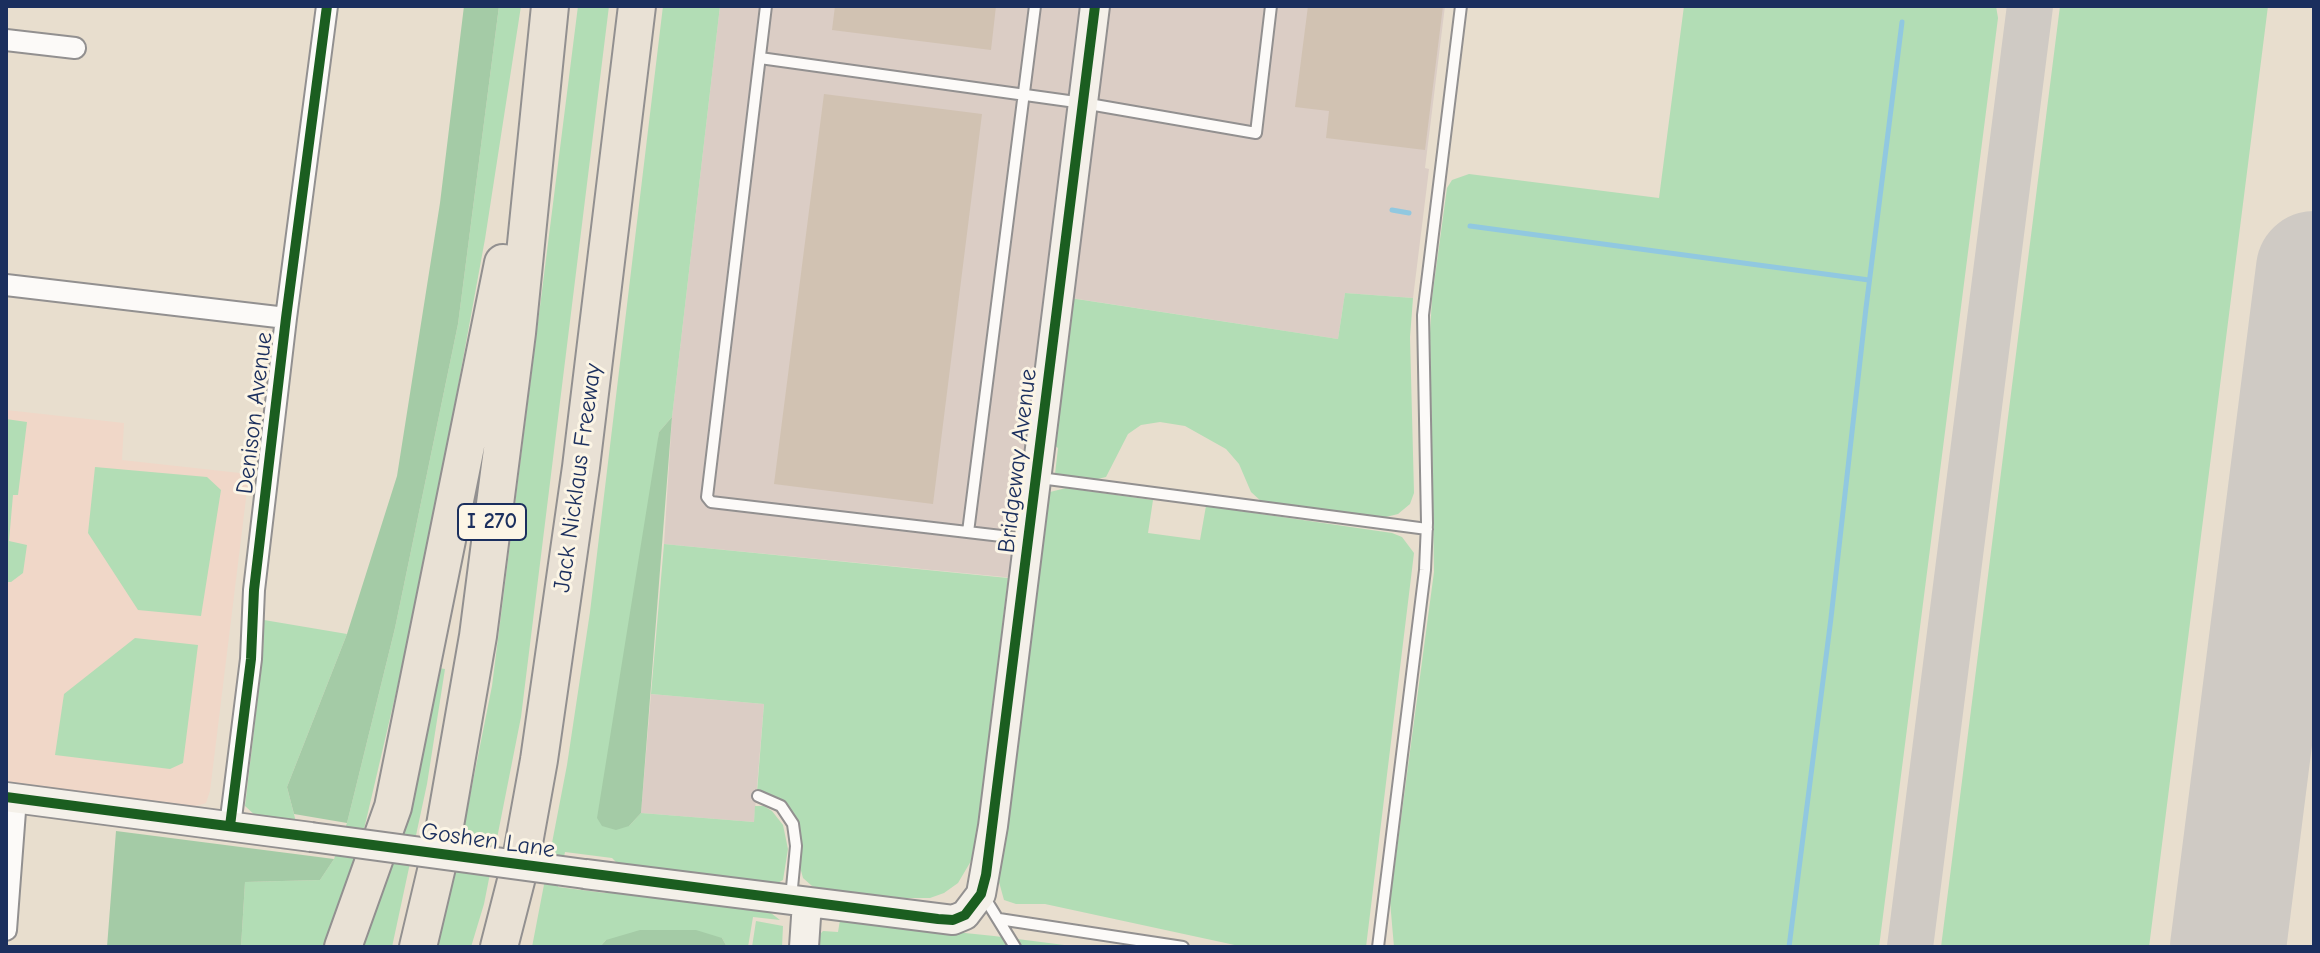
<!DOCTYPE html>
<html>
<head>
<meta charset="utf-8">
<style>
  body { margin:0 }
  #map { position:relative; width:2320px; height:953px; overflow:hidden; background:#e8dece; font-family:"Comic Neue",sans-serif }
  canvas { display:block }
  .frame { position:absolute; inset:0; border:8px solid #1b2f5e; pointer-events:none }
</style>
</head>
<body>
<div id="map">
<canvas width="2320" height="953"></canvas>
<div class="frame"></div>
</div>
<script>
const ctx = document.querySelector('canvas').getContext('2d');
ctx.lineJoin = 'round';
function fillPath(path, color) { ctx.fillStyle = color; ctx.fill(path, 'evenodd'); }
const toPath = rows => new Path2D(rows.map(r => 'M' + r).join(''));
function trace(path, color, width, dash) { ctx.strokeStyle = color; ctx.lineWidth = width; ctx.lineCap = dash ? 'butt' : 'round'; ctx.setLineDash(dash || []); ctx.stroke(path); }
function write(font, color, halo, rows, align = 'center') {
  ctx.font = font + ' "Comic Neue",sans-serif'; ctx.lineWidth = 6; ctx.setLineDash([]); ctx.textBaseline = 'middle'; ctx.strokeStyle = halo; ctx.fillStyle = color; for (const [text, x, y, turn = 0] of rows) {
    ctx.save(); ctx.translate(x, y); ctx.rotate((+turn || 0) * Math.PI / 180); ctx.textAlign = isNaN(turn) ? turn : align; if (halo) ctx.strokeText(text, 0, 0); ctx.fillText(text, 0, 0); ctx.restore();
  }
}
fillPath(toPath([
  [6,410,124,423,122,460,249,474,210,791,206,803,190,808,6,785]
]), '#f0d7c8');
fillPath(toPath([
  [720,6,1445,6,1425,168,1429,169,1413,298,1345,293,1338,339,1071,298,1035,580,664,544,672,417],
  [651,694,764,704,754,822,641,813]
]), '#dbcdc5');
fillPath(toPath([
  [499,6,521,6,485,239,423,577,365,825,325,947,241,947,245,882,320,880,334,859,347,823,395,628,458,324],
  [578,6,609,6,521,717,484,904,471,947,436,947,451,891,492,686],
  [663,6,720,6,672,417,659,432,629,826,641,813,754,822,755,806,764,806,772,811,783,825,788,849,783,880,776,884,763,885,618,864,612,858,565,852,558,887,605,893,613,887,767,910,780,920,753,917,748,947,727,947,722,938,606,940,600,947,532,947,567,765,590,612],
  [1684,6,1996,6,1998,18,1879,947,1394,947,1390,901,1434,572,1430,333,1432,298,1447,188,1452,180,1469,174,1659,198],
  [2060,6,2268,6,2149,947,1941,947],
  [1345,293,1413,298,1410,337,1414,493,1410,504,1398,514,1382,518,1262,502,1251,492,1239,464,1226,449,1185,426,1160,422,1141,425,1128,434,1106,477,1089,481,1055,474,1058,448,1052,444,1070,298,1338,339],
  [6,419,27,422,18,495,13,495,9,541,27,545,23,573,11,582,6,582],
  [95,467,207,477,221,490,201,616,138,610,88,533],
  [1066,488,1153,500,1148,533,1200,540,1206,506,1392,533,1402,537,1414,553,1366,947,1244,947,1045,904,1016,904,1004,900,999,882,1046,493],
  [664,544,1008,578,978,825,971,861,958,883,944,893,930,898,905,898,821,889,812,886,803,878,800,867,802,839,792,812,770,795,757,792,764,704,651,694],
  [264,620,347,634,287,787,297,826,257,817,245,806,263,654],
  [135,638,198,645,183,763,170,769,55,755,64,694],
  [433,667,445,669,427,784,392,947,356,947],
  [840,920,994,936,1080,947,817,947,819,935,823,931,838,932],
  [756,921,783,926,782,947,752,947]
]), '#b2ddb5');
fillPath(toPath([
  [464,6,499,6,458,324,395,628,347,823,294,814,287,787,347,634,397,476,440,203],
  [672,417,641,813,629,826,616,830,602,826,597,818,659,432],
  [116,831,334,859,320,880,245,882,241,947,107,947],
  [640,930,696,930,722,938,727,947,600,947,606,940]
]), '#a4cba6');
trace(toPath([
  [1392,210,1409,213],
  [1470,226,1869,280],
  [1789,947,1831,618,1866,308,1902,22]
]), '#91c8e0', 5);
trace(toPath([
  [1910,947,2030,6]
]), '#cfcac4', 46);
trace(toPath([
  [2228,947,2314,269]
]), '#cfcac4', 116);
fillPath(toPath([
  [835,6,996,6,991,50,832,30],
  [1308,6,1443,6,1425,150,1326,138,1329,111,1295,107],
  [824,94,982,114,933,504,774,484]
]), '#d1c2b2');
const lane = toPath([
  [766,6,707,497,711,502,1027,539],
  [760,58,1083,103,1256,133,1271,6],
  [1040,478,1427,529],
  [968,532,1035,6],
  [758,796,781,806,793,824,796,846,791,898],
  [983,895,1015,947],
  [999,919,1183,947],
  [1378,947,1425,570,1427,523,1423,315,1461,6]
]);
const street = toPath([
  [6,40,75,48],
  [6,285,286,318],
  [230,826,251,659,254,590,286,318,327,6],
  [6,930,16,798]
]);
const secondary = toPath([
  [6,797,311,837],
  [585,874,953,920,965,915,981,894,993,826,1095,6],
  [804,947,807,902]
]);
const highway = toPath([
  [343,947,393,807,503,263],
  [418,947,440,854,478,636,517,333,550,6],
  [499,947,520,865,539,760,581,467,637,6]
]);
trace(lane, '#929090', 14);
trace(street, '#929090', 24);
trace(secondary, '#929090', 32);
trace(highway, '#929090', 40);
trace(lane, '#fcfaf8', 10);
trace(street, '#fcfaf8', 20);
trace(secondary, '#f4f0e9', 28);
trace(highway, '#e9e1d5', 36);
const secondaryBridge = toPath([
  [311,837,585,874]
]);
trace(secondaryBridge, '#929090', 32, []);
trace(secondaryBridge, '#f4f0e9', 28);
trace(toPath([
  [6,797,938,919,953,920,965,915,981,894,986,875,1095,6],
  [230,826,251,659,254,590,286,318,327,6]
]), '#1b5e20', 10);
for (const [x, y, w] of [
  [492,522,68]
]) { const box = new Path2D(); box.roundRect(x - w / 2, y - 18, w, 36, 6); ctx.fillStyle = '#fcf5e5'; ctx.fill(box); trace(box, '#1b2f5e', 2); }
write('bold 22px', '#1b2f5e', null, [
  ["I 270",492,522]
]);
write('24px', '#1b2f5e', '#fcf5e5', [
  ["Denison Avenue",255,413,-83],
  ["Bridgeway Avenue",1018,461,-83],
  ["Jack Nicklaus Freeway",578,478,-82],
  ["Goshen Lane",488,841,8]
]);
</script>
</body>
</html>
